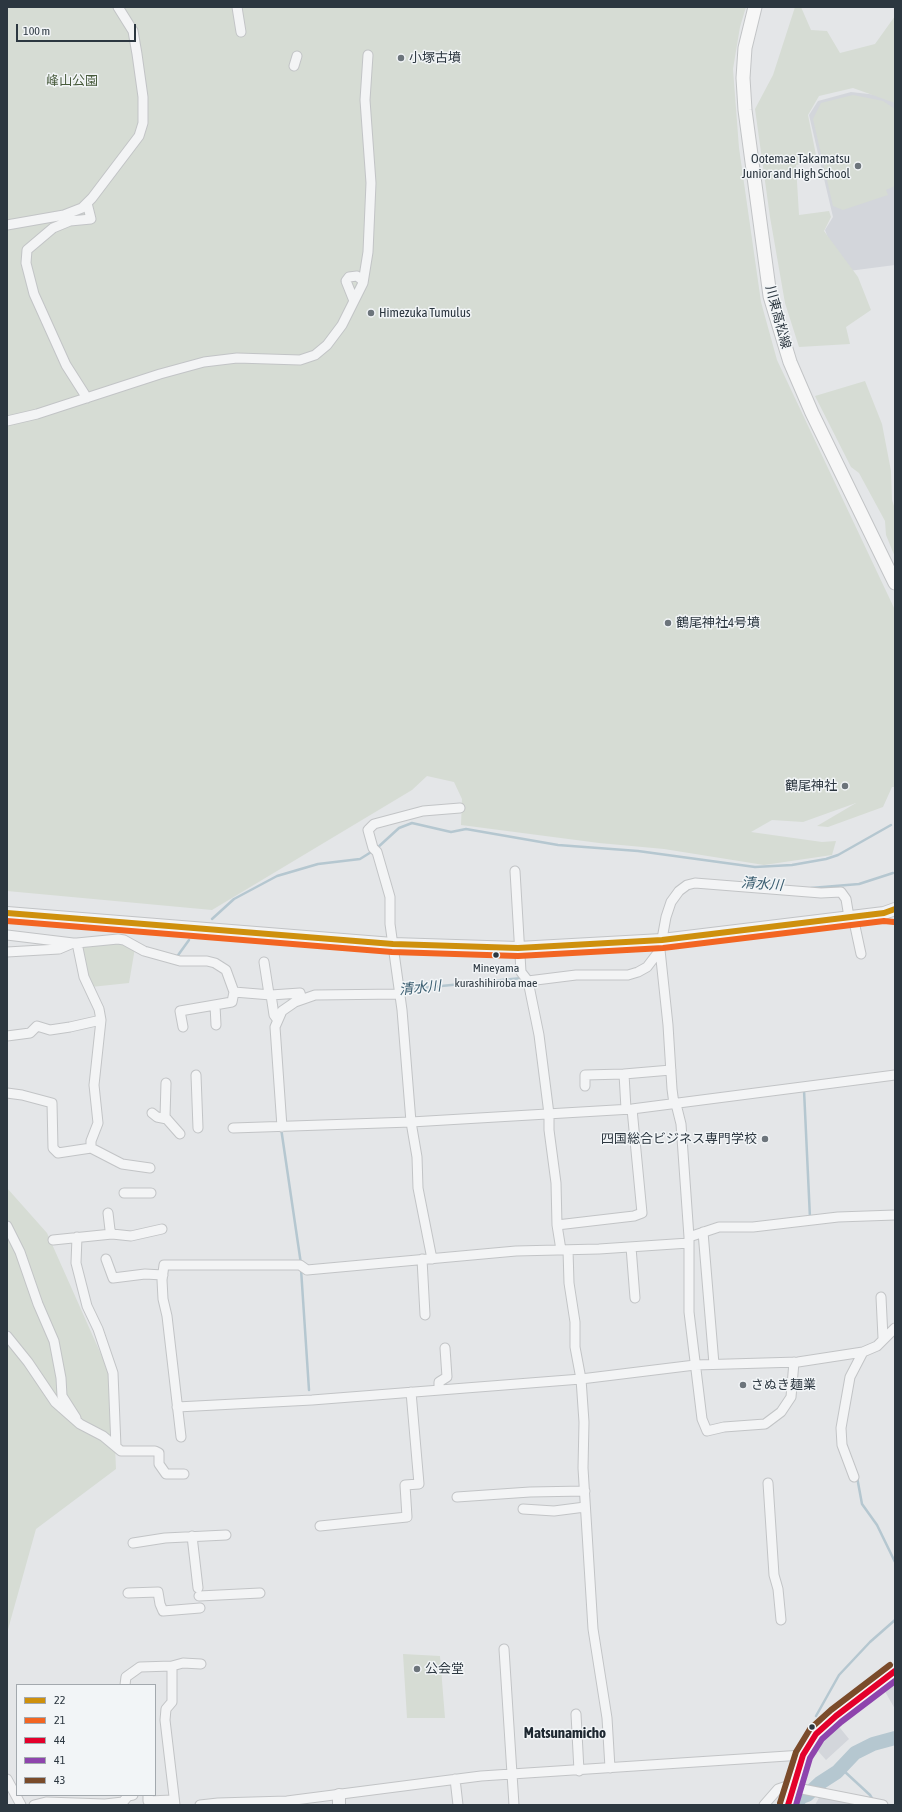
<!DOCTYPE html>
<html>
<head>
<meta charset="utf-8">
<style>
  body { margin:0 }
  #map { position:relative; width:902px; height:1812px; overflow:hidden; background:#e4e6e8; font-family:"Asap Condensed",sans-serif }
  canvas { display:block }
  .frame { position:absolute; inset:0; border:8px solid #2c3740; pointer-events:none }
  .legend { position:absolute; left:16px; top:1684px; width:140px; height:112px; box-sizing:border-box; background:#f2f5f7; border:1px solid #a3a9ae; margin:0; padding:5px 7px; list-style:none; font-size:12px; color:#2c3740 }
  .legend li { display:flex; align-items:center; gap:8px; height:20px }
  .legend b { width:20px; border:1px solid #a3a9ae }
  .scale { position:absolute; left:16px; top:24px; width:120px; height:18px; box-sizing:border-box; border:2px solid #2c3740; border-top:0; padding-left:5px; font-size:12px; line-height:14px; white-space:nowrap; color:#2c3740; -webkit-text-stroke:3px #f2f5f7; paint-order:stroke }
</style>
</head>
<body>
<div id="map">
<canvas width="902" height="1812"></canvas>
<div class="frame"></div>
<ul class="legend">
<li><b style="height:5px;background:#ce900d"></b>22</li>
<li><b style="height:5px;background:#f26522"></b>21</li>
<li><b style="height:5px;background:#e4002b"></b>44</li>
<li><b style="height:5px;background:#8e44ad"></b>41</li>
<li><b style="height:5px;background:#7a4b2a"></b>43</li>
</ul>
<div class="scale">100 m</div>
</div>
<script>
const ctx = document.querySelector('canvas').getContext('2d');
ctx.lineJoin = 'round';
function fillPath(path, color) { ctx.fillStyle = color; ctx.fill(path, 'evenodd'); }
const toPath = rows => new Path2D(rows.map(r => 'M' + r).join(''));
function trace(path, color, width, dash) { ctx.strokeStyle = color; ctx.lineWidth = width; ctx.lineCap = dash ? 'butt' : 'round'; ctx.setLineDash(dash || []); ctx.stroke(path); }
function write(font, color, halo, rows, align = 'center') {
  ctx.font = font + ' "Asap Condensed","Noto Sans JP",sans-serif'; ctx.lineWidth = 3; ctx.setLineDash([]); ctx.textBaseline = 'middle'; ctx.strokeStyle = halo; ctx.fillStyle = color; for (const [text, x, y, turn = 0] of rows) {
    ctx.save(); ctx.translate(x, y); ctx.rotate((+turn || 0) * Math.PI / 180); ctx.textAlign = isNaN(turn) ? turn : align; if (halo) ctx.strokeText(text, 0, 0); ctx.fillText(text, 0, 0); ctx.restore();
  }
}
fillPath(toPath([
  [851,92,886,96,895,102,895,265,841,272,825,230,833,217,809,115,818,101],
  [895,1679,895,1709,883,1688],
  [836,1723,849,1739,826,1760,818,1751,816,1755,812,1751,820,1740],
  [821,1794,870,1805,815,1805]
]), '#d3d6db');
fillPath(toPath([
  [7,7,746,7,740,27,733,69,739,148,761,302,777,360,895,610,895,787,892,787,883,807,828,827,817,826,856,803,803,822,772,820,751,832,822,842,836,841,832,855,764,865,664,849,599,843,461,825,462,799,454,782,427,776,412,790,212,910,7,891],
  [795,7,801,7,811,30,827,31,840,53,875,44,895,16,895,103,853,88,819,96,808,115,817,160,796,165,799,215,829,211,831,217,824,231,858,277,871,310,846,327,850,344,799,347,785,303,770,217,755,109,773,75],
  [853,95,883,101,895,109,895,186,886,190,888,195,843,210,833,206,813,119,821,103],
  [865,381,882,424,891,471,892,500,895,509,895,557,886,535,885,521,859,473,851,467,815,396],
  [121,941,135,948,129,983,91,987,82,949,83,944],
  [7,1188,47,1233,112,1379,116,1469,36,1529,7,1633],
  [403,1654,440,1656,445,1718,407,1718]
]), '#d6dcd4');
trace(toPath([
  [811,888,859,884,893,873],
  [212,919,234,899,277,876,318,864,360,859,376,849,399,828,412,823,451,832,466,829,558,845,638,851,755,867,792,865,826,859,838,855,891,825],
  [176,958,189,940],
  [401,990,522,978],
  [804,1090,810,1218],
  [281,1128,301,1264],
  [301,1269,309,1390],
  [857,1477,862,1504,877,1525,895,1562],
  [816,1716,839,1675,870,1642,895,1620],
  [844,1771,870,1795,873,1800]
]), '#b5c7d0', 2.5);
trace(toPath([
  [798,1805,799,1798,807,1795,820,1783,837,1772,855,1753,873,1744,895,1738]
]), '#b5c7d0', 14);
const minor = toPath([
  [237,7,241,32],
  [294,66,297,56],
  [87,203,91,219,70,221,53,228,27,250,26,263,34,294,66,365,87,398],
  [7,225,64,215,82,208,92,198,139,136,143,123,143,97,137,54,133,31,118,7],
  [363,283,368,252,371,183,365,100,368,55],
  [7,421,37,414,160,374,204,362,237,358,300,360,315,355,327,345,342,325,363,283,362,280,357,276,349,277,346,281,354,301],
  [515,871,521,972,528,981,539,1035,549,1114,549,1130,556,1183,557,1225,561,1250],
  [853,917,861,954],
  [7,935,73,943],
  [77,943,118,939,124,940,144,951,180,961,207,961,215,963,226,970,234,992,271,995,274,1015,277,1019],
  [7,952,59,949,73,943,77,943,84,977,99,1009,101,1020,94,1085,98,1123,91,1141,91,1148],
  [264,962,269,994],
  [528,981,576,975,628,975,638,972,647,967,660,950],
  [271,995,300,993,302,999],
  [215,1005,216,1025],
  [183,1027,180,1011,232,1002,234,992],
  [7,1036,30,1033,37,1026,50,1030,70,1027,101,1020],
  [196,1075,198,1128],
  [166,1083,165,1117,180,1134],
  [585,1086,585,1075,624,1074],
  [7,1093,22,1095,52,1103,53,1148,58,1153,91,1148,122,1164,150,1168],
  [674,1104,672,1089,668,1025,660,950,666,917,671,902,679,891,687,885,695,883,821,893,841,892,846,899,849,917],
  [676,1104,681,1124,689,1237],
  [626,1109,624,1074,671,1070],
  [152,1113,157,1117,167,1119],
  [282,1127,275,1027,282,1011,295,1002,315,995,400,994],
  [233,1128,411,1122,632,1109,895,1075],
  [124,1193,151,1193],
  [108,1213,110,1230,112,1234,131,1236,162,1229],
  [557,1225,634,1216,642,1213,632,1109],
  [7,1226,20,1252,38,1304,54,1341,61,1378,62,1396,76,1418],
  [703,1232,714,1364],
  [77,1237,76,1263,87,1306,98,1329,113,1373,116,1447],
  [53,1240,112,1234],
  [689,1243,689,1312,702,1419,707,1431,724,1427,765,1424,781,1412,791,1397,794,1362],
  [631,1247,635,1298],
  [568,1250,569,1283,575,1322,575,1347,581,1379,584,1422,583,1468,593,1629,607,1718,610,1768],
  [106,1259,113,1278,145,1274,163,1275],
  [422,1259,425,1315],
  [432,1259,418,1188,417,1157,411,1122,402,1010,390,924,390,897,377,852,373,848,368,830,374,824,423,811,460,808],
  [881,1297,883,1338],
  [7,1336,28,1362,55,1402,80,1424,103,1436,121,1451,155,1451,159,1453,159,1464,166,1474,184,1474],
  [439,1390,439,1382,447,1377,445,1348],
  [177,1407,312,1400,581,1379,695,1365,798,1362,863,1352,877,1346,895,1328],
  [181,1437,167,1316,163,1299,162,1280,164,1265,300,1265,307,1270,516,1251,599,1249,689,1243,689,1237,719,1227,753,1227,838,1217,895,1215],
  [854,1477,842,1445,841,1428,850,1377,863,1352],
  [768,1483,774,1575,778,1589,781,1620],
  [457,1497,530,1492,585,1491],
  [523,1509,554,1511,585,1507],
  [320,1526,407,1517,405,1485,419,1484,411,1392],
  [192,1536,198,1588],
  [133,1543,165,1538,226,1535],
  [128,1593,158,1592,160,1604,163,1611,200,1608],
  [199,1596,260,1593],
  [504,1649,514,1805],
  [125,1685,126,1677,140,1667,172,1666],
  [576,1714,579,1771],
  [7,1779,21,1805],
  [455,1779,458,1805],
  [148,1795,148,1801,173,1800],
  [218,1803,287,1801,481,1776,803,1755],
  [34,1805,46,1802,105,1804,123,1802,128,1796,133,1795],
  [175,1805,165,1720,166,1709,172,1702,172,1666,183,1663,201,1664],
  [200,1805,218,1803,219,1805],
  [764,1805,778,1789,787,1786,883,1805]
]);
const tertiary = toPath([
  [7,913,393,944,518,948,662,940,884,913,895,909],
  [339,1805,339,1795]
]);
const secondary = toPath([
  [755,7,745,48,743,78,745,110,770,296,790,362,812,413,895,583],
  [788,1805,803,1755,816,1734,836,1716,895,1671]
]);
trace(minor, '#c2c4c6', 11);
trace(tertiary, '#c2c4c6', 14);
trace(secondary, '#c2c4c6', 15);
trace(minor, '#f3f4f5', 9);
trace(tertiary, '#f3f4f5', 12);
trace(secondary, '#f7f7f7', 13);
trace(toPath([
  [7,913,393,944,518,948,662,940,884,913,895,909]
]), '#ce900d', 6);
trace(toPath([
  [7,921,392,952,518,956,663,948,884,921,894,922]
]), '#f26522', 6);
trace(toPath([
  [788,1805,803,1755,816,1734,836,1716,895,1671]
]), '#e4002b', 6);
trace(toPath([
  [796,1805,810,1758,822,1739,841,1722,895,1681]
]), '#8e44ad', 6);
trace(toPath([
  [780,1803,796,1752,810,1729,831,1710,890,1665]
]), '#7a4b2a', 6);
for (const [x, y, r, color] of [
  [401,58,4,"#6c747b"],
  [858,166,4,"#6c747b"],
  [371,313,4,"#6c747b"],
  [668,623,4,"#6c747b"],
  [845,786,4,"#6c747b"],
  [496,955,3.5,"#2c3740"],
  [765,1139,4,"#6c747b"],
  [743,1385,4,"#6c747b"],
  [417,1669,4,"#6c747b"],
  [812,1727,3.5,"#2c3740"]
]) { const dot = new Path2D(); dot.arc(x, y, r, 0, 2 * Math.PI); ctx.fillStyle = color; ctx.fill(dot); trace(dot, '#f2f5f7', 1.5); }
write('12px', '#2c3740', '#f2f5f7', [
  ["Mineyama",496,968],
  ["kurashihiroba mae",496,983]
]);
write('13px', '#2c3740', '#f2f5f7', [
  ["小塚古墳",409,58],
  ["Ootemae Takamatsu",850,159,"right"],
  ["Junior and High School",850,174,"right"],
  ["Himezuka Tumulus",379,313],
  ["鶴尾神社4号墳",676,623],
  ["鶴尾神社",837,786,"right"],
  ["四国総合ビジネス専門学校",757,1139,"right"],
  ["さぬき麺業",751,1385],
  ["公会堂",425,1669]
], 'left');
write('13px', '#475a3b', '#f2f5f7', [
  ["峰山公園",72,81]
]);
write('13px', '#2c3740', '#f2f5f7', [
  ["川東高松線",778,317,75]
]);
write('italic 14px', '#3a5d70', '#f2f5f7', [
  ["清水川",762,884,4],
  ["清水川",420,988,-6]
]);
write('bold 15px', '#1e2831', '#f2f5f7', [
  ["Matsunamicho",565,1733]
]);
</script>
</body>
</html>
